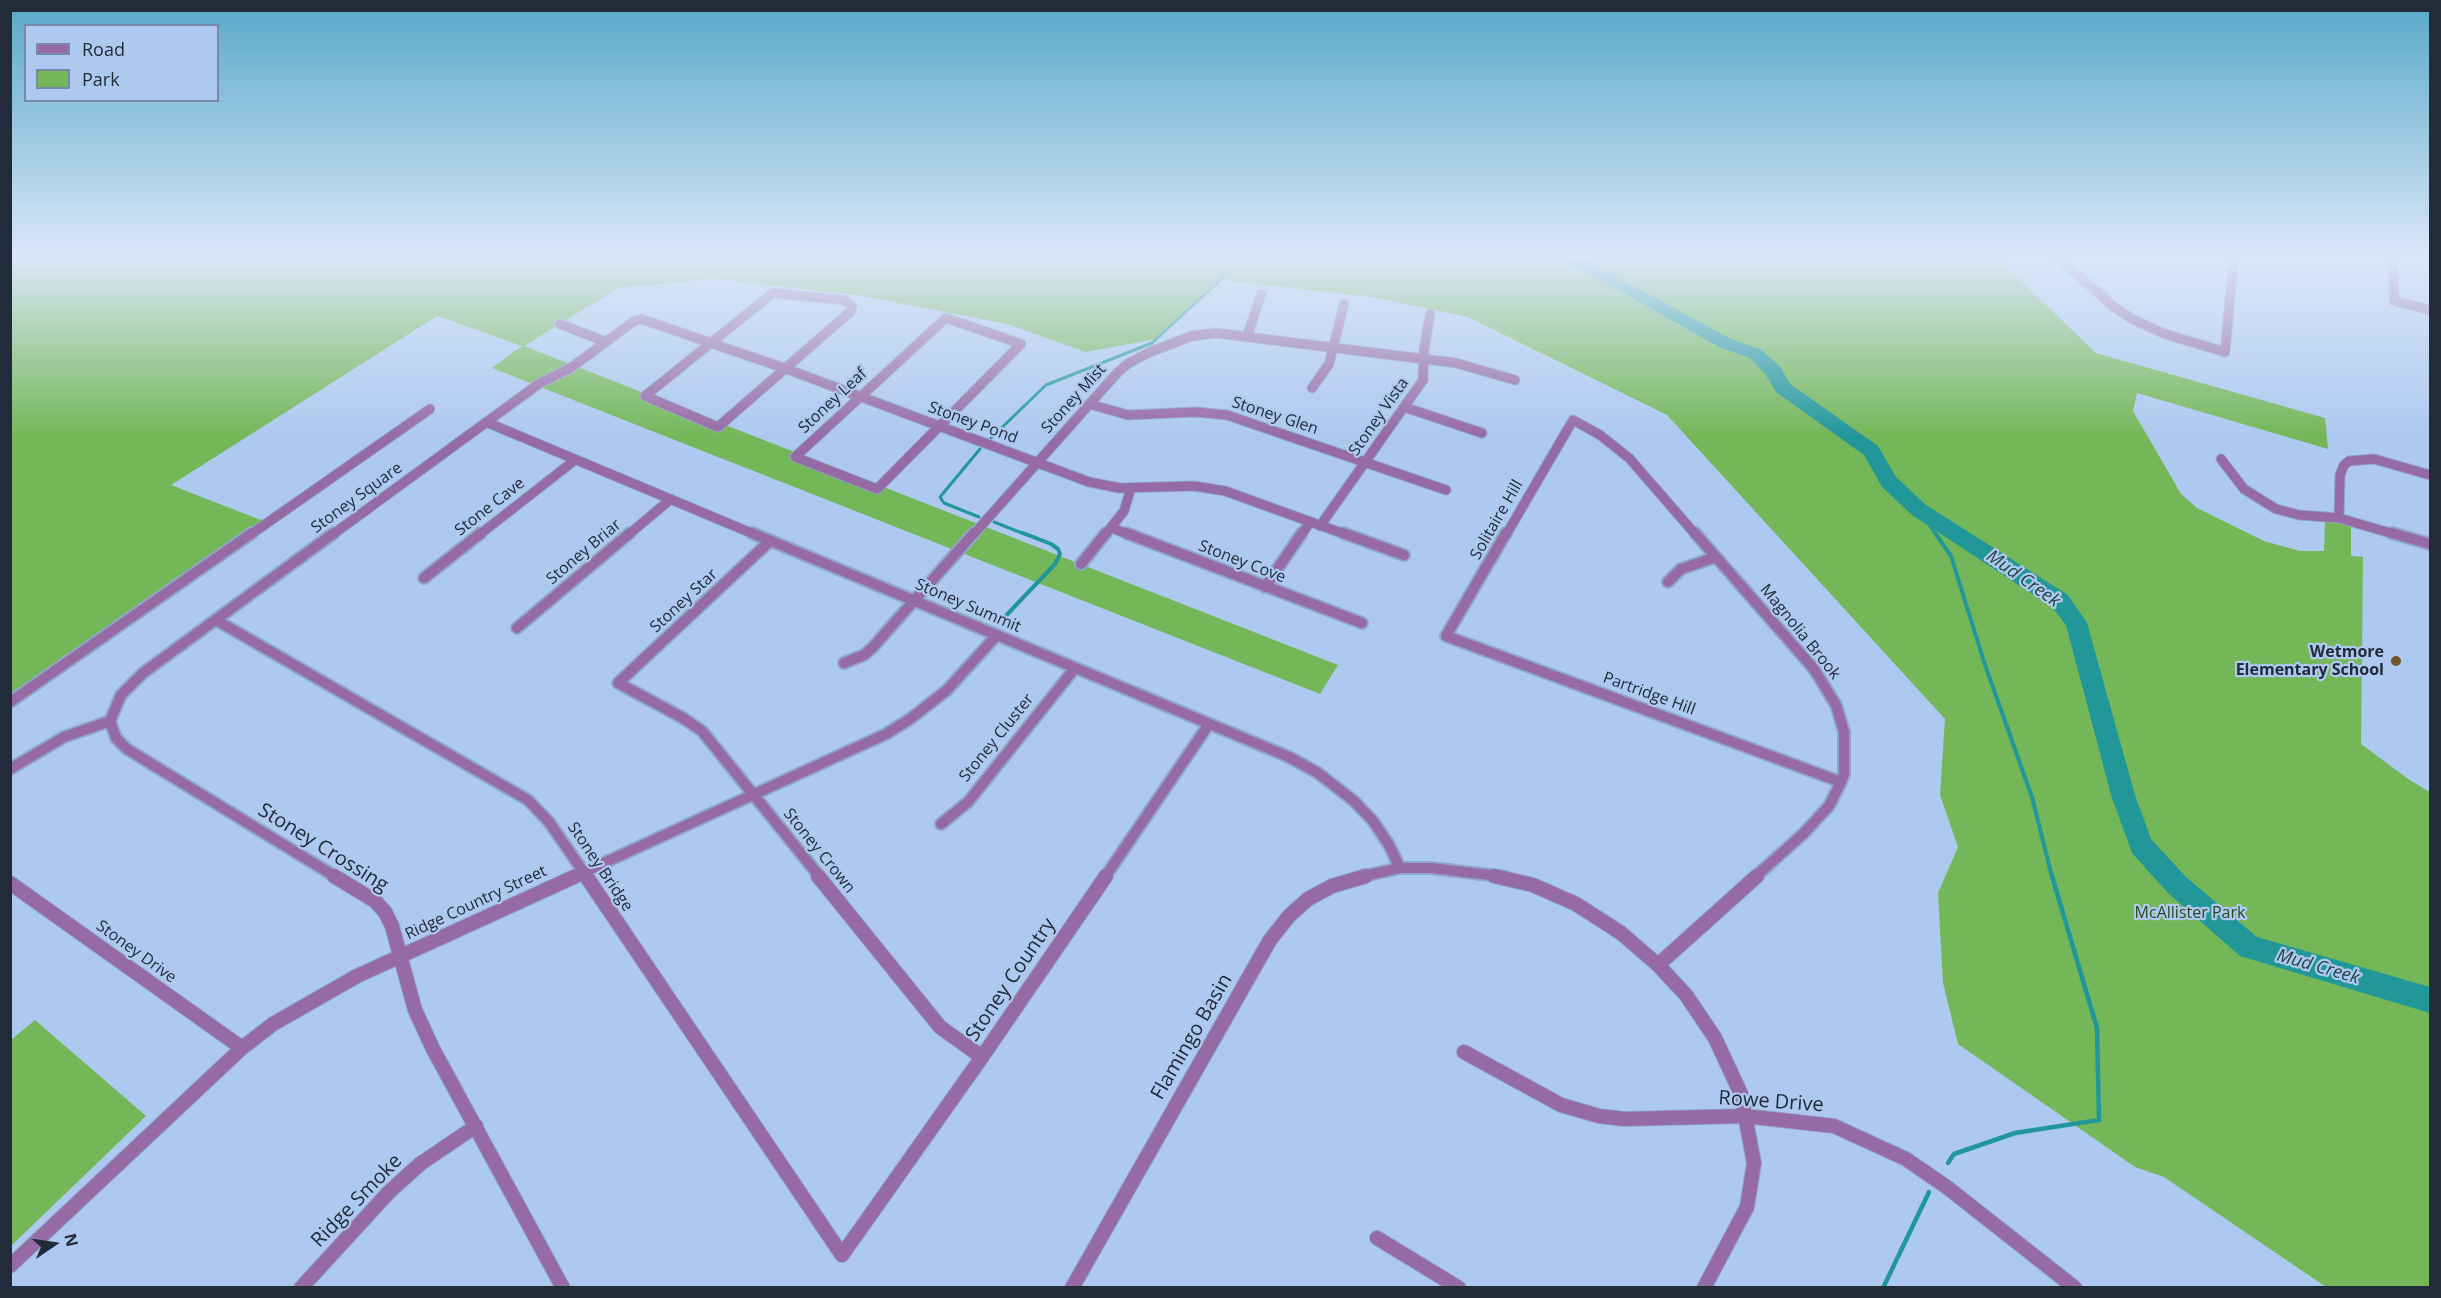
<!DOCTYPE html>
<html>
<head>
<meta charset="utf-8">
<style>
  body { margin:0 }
  #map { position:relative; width:2441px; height:1298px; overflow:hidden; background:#aec9f0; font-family:"Open Sans",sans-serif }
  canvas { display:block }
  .frame { position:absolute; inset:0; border:12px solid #212b3a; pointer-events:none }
  .legend { position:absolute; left:24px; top:24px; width:195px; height:78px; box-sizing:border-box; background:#aec9f0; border:2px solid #768aa7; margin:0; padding:8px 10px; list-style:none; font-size:18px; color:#212b3a }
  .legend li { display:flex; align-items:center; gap:12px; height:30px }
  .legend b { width:30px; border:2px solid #768aa7 }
  .north { position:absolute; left:24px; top:1214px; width:60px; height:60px; -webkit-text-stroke:4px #aec9f0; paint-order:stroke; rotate:77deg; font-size:16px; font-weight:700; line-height:24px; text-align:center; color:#212b3a }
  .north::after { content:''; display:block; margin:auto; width:21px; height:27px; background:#212b3a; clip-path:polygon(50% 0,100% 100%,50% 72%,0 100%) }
</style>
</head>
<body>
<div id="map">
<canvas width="2441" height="1298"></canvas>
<div class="frame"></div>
<ul class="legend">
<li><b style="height:8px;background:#966aa5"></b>Road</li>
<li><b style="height:16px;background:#74b758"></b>Park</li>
</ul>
<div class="north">N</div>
</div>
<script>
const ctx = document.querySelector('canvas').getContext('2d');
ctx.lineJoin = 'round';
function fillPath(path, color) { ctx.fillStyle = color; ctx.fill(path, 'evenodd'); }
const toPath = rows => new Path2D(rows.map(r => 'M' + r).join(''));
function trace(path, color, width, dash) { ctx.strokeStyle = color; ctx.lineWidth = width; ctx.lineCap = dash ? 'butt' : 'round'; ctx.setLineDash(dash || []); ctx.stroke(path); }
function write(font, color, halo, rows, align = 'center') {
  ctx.font = font + ' "Open Sans",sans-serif'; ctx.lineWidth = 4.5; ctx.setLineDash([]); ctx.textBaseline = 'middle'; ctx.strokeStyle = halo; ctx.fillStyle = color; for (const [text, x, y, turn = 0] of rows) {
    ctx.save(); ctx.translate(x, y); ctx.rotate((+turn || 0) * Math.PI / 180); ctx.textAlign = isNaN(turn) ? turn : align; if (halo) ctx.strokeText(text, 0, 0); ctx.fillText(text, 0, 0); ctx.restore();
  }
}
fillPath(toPath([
  [11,256,1995,256,2096,353,2325,418,2328,449,2137,393,2133,411,2181,494,2197,508,2264,541,2300,551,2324,551,2325,521,2351,524,2351,556,2363,557,2361,744,2411,781,2430,792,2430,1287,2326,1287,2164,1177,2135,1167,1958,1044,1943,983,1938,893,1958,847,1940,795,1945,719,1667,415,1468,317,1371,297,1221,280,1156,339,1086,352,1007,324,857,295,714,279,618,288,524,346,1338,665,1320,694,492,368,522,346,437,316,171,485,266,522,11,699],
  [35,1020,146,1116,11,1246,11,1040]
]), '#74b758');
trace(toPath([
  [991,438,1046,385,1152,343,1229,272,1235,256],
  [1919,510,1936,535],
  [979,517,944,503,940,497,980,449],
  [994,522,1027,535]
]), '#21979a', 3);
trace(toPath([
  [1935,533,1951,556,1985,665,2032,797,2052,877],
  [1000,622,1055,564,1060,554,1058,549,1051,544,1023,533]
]), '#21979a', 4);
trace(toPath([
  [1948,1163,1954,1154,2015,1133,2099,1120,2097,1028,2052,876],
  [1883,1288,1929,1192]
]), '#21979a', 4.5);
fillPath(toPath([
  [1558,256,1579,256,1731,339,1762,350,1781,368,1790,384,1878,446,1896,477,1926,505,2068,595,2087,623,2135,795,2151,839,2186,877,2257,937,2430,987,2430,1013,2240,956,2168,893,2132,853,2111,795,2066,625,2052,607,1912,515,1882,487,1864,455,1776,392,1766,375,1750,358,1719,347,1617,289,1560,260,1558,256]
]), '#21979a');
const minorFar2 = toPath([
  [2056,256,2114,307,2132,319,2165,334,2225,352,2234,256],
  [2393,256,2394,301,2430,310],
  [773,293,844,300,852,306,850,312,718,427,645,396,773,293],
  [946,318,1021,344,877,489,795,457,946,318],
  [560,324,606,342],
  [1247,337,1261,294],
  [1312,388,1329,364,1344,304],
  [1089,404,1128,415,1196,412,1227,415,1446,490],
  [1404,407,1482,433],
  [486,422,756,535],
  [2221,459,2244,489,2276,509,2299,515,2339,518,2397,535],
  [2339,518,2340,475,2344,465,2349,461,2374,459,2430,475],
  [1320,526,1423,380,1424,350,1430,314],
  [1112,528,1130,535],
  [250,535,430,409],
  [332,535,540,383,572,367,634,321,641,319,784,368,1089,482,1119,488,1194,486,1225,491,1347,535],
  [479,535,575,460],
  [628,535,671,499],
  [973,535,1118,372,1129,363,1150,352,1192,336,1216,333,1456,363,1515,380],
  [1105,535,1124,511,1131,488],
  [1301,535,1310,522],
  [1506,535,1573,420,1600,435,1629,458,1696,535]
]);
const minorFar1 = toPath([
  [334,533,143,673,121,695,110,721,116,738,127,749,336,877],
  [752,533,1289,757,1318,773,1354,801,1373,821,1389,845,1400,868],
  [1126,533,1362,623],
  [1343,533,1404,555],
  [1506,533,1446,636,1841,782],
  [1695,533,1814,669,1836,705,1844,732,1844,774,1841,782],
  [2392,533,2430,544],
  [770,541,618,683,683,718,702,731,820,877],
  [1081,564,1106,533],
  [424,578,481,533],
  [1668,582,1681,569,1716,557],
  [1265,587,1302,533],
  [216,620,528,800,549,822,587,877],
  [517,628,630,533],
  [844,663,864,655,872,648,974,533],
  [10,702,252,533],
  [10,769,64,737,110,721],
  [941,824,968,802,1075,668],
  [573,877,886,734,910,719,947,690,997,635],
  [1105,877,1209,724],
  [1359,877,1400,868,1431,868,1506,877],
  [1755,877,1803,834,1829,806,1841,782]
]);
const minor = toPath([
  [334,876,375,901,385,912,392,926,415,1010,433,1049,563,1288],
  [586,876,842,1255,982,1057,1106,876],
  [818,876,940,1027,982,1057],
  [1494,876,1533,885,1576,904,1621,933,1658,965,1686,995,1715,1038,1741,1094,1754,1163,1747,1207,1704,1288],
  [10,883,242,1048],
  [1658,965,1757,876],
  [1464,1052,1561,1105,1599,1116,1624,1119,1745,1116,1834,1126,1906,1159,1948,1188,2075,1288],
  [1377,1238,1459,1288],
  [10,1266,242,1048,273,1024,357,976,576,876],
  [301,1288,389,1192,420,1164,476,1126],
  [1072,1288,1270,940,1289,916,1308,899,1332,886,1366,876]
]);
trace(minorFar2, '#8fa6c8', 11);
trace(minorFar1, '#8fa6c8', 14);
trace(minor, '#8fa6c8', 16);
trace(minorFar2, '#966aa5', 9);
trace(minorFar1, '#966aa5', 10);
trace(minor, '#966aa5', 14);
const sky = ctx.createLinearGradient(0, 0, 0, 437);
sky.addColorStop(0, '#58a8c9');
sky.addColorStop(0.59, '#dbe7f8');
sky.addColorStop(1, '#dbe7f800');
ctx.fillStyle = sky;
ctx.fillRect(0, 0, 2441, 437);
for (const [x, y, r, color] of [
  [2396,661,6,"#725629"]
]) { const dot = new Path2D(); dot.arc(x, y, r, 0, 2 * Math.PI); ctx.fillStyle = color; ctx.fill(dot); trace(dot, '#aec9f0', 2); }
write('16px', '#212b3a', '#aec9f0', [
  ["Stoney Mist",1074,399,-48],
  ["Stoney Leaf",833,401,-43],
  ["Stoney Glen",1275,416,18],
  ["Stoney Vista",1379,417,-55],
  ["Stoney Pond",973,423,20],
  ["Stoney Square",357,498,-36],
  ["Stone Cave",490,507,-38],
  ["Solitaire Hill",1497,520,-60],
  ["Stoney Briar",584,552,-40],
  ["Stoney Cove",1242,562,21],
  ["Stoney Star",684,601,-43],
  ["Stoney Summit",968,606,23],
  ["Magnolia Brook",1800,632,51],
  ["Partridge Hill",1649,694,20],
  ["Stoney Cluster",997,738,-51],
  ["Stoney Crown",819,851,51],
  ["Stoney Bridge",600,867,56],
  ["Ridge Country Street",476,903,-25],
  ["Stoney Drive",136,952,36]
]);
write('bold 16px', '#212b3a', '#aec9f0', [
  ["Wetmore",2384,652],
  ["Elementary School",2384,670]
], 'right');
write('16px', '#29471c', '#aec9f0', [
  ["McAllister Park",2190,913]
]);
write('italic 18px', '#224343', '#aec9f0', [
  ["Mud Creek",2023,579,35],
  ["Mud Creek",2318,967,16]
]);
write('20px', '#212b3a', '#aec9f0', [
  ["Stoney Crossing",323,848,32],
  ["Stoney Country",1011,980,-56],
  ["Flamingo Basin",1192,1037,-60],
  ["Rowe Drive",1771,1102,4],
  ["Ridge Smoke",357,1201,-46]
]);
</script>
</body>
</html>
